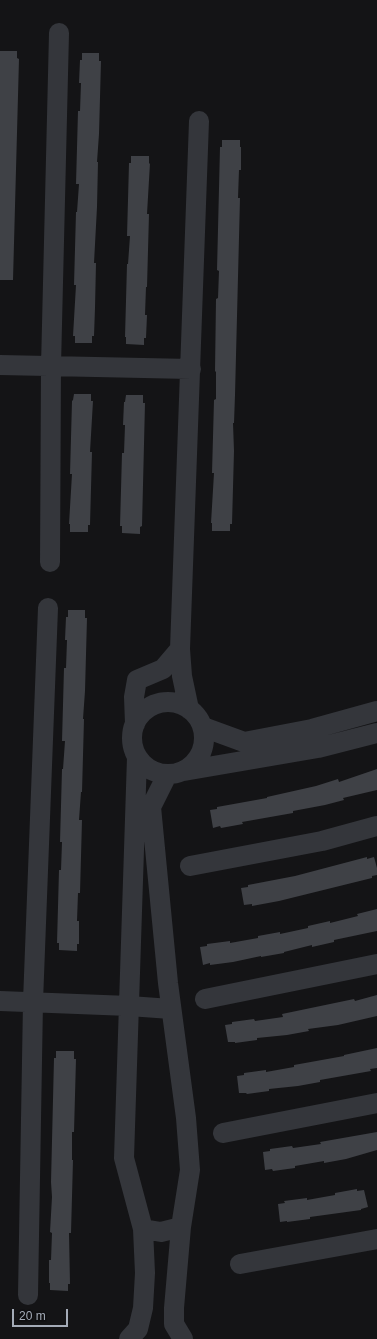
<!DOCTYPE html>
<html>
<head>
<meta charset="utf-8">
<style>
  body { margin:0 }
  #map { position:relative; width:377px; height:1339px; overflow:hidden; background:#141416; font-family:Arial,sans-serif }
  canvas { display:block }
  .scale { position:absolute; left:12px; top:1309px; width:56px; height:18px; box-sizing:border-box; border:2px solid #a4abb7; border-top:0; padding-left:5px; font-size:12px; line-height:14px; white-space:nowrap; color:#a4abb7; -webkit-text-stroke:3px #0f0f11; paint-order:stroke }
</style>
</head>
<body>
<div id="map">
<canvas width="377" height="1339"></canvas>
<div class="scale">20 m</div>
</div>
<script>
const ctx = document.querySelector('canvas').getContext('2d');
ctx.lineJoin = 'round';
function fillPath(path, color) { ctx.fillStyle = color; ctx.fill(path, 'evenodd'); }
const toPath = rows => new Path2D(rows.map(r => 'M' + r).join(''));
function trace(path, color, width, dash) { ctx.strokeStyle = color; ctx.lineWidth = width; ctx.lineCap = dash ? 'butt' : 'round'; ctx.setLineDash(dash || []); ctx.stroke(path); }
fillPath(toPath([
  [0,51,17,51,17,58,19,59,13,280,0,280],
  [82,53,99,53,99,61,101,61,99,134,97,162,98,162,97,207,94,263,96,263,95,308,94,336,92,336,92,343,75,343,75,336,73,336,76,285,74,285,76,212,77,212,79,184,76,184,78,111,80,111,81,83,79,83,80,60,82,60],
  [222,140,240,140,240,147,241,147,241,170,239,170,238,198,240,198,235,395,234,423,233,423,234,451,232,524,230,524,230,531,212,531,212,523,211,523,214,473,212,473,214,400,216,399,216,372,215,371,216,299,218,298,219,271,217,270,220,147,222,147],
  [131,156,149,156,149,164,150,163,147,214,149,214,147,287,146,287,145,315,147,315,146,338,144,338,144,345,126,344,126,337,125,337,127,264,128,264,130,236,127,236,129,163,131,163],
  [74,394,91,394,91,401,93,401,90,452,92,452,90,525,88,525,88,532,70,532,70,524,69,524,72,474,70,474,72,401,73,400],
  [126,395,143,395,143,403,145,403,142,526,140,527,140,534,122,533,122,526,120,526,122,453,124,453,125,425,123,425,124,402,125,402],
  [68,610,85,610,85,618,87,618,85,691,83,719,84,719,82,792,81,792,79,820,82,820,80,893,78,893,77,921,79,921,79,944,77,944,77,951,59,950,59,943,57,943,59,870,61,870,62,842,60,842,62,769,63,769,65,741,62,741,64,668,66,668,67,640,65,640,66,617,68,617],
  [377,769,377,790,343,798,344,800,325,805,293,811,293,813,242,822,243,824,221,828,220,826,213,828,210,810,217,809,217,807,267,798,267,797,316,786,338,779,339,782],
  [367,857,367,859,374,857,377,868,377,875,372,876,372,878,279,901,252,906,252,904,244,905,241,888,248,887,248,885,295,876],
  [377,909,377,931,334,940,334,942,312,947,312,945,284,952,284,953,261,957,261,956,233,962,210,965,210,963,203,965,200,947,207,946,207,944,230,941,230,943,258,938,258,936,280,932,280,934,308,928,308,926,330,921,330,923,358,916,357,914],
  [377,995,377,1016,338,1025,308,1029,309,1031,287,1035,257,1038,257,1040,235,1043,235,1042,228,1042,225,1025,232,1024,232,1022,254,1019,255,1021,283,1017,282,1014,354,999,355,1001],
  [377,1048,377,1068,370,1069,371,1071,320,1080,320,1082,298,1086,269,1089,269,1091,247,1094,246,1093,239,1093,237,1076,244,1075,244,1073,266,1070,266,1072,294,1067,294,1065,344,1056,344,1055],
  [56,1051,74,1051,74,1059,76,1059,74,1132,72,1132,72,1160,73,1160,71,1233,69,1233,70,1284,68,1284,68,1291,50,1290,50,1283,49,1283,49,1260,51,1260,52,1233,50,1232,52,1197,51,1182,54,1058,56,1058],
  [377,1132,377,1150,346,1159,324,1163,324,1161,295,1166,295,1168,273,1171,272,1169,265,1170,263,1152,270,1151,270,1149,292,1146,293,1148,321,1144,320,1142],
  [357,1189,357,1191,364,1190,368,1207,361,1209,361,1210,310,1217,310,1219,287,1222,287,1221,280,1222,278,1204,285,1203,284,1201,307,1198,307,1200,335,1195,335,1193]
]), '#3f4146');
trace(toPath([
  [0,365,191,369],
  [50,562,51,366,59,33],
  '132 738a36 36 0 1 1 72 0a36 36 0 1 1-72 0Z',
  [189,709,182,676,180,649,199,121],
  [135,724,134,697,137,680,163,669,180,649],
  [203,727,244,742,312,729,377,711],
  [184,771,318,748,377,733],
  [167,775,151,807,168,983,186,1118,190,1170,181,1227,174,1308,174,1324,183,1339],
  [190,866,322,841,377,826],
  [205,999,377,964],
  [0,1001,129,1006,171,1009],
  [223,1133,377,1103],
  [143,1229,161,1232,181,1227],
  [240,1264,377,1239],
  [28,1295,33,1002,48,608],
  [129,1339,138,1329,143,1308,145,1273,143,1229,124,1158,137,757]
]), '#34363b', 20);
</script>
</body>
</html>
